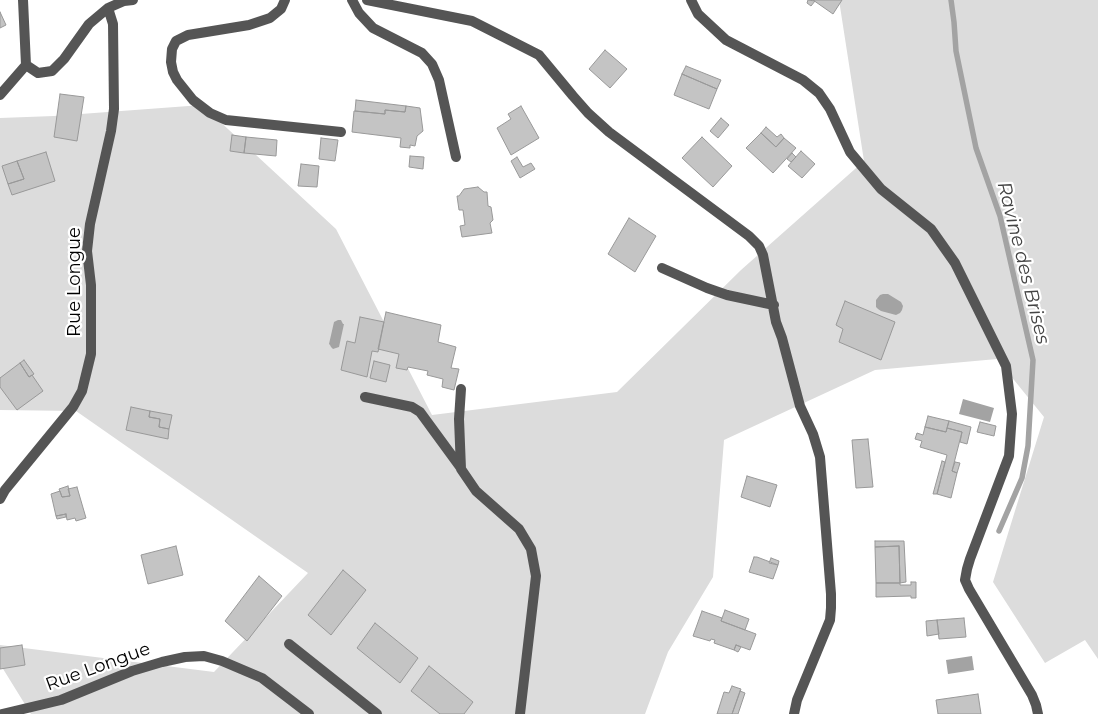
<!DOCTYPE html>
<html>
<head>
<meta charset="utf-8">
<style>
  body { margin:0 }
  canvas { display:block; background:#fff }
</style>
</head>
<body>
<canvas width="1098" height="714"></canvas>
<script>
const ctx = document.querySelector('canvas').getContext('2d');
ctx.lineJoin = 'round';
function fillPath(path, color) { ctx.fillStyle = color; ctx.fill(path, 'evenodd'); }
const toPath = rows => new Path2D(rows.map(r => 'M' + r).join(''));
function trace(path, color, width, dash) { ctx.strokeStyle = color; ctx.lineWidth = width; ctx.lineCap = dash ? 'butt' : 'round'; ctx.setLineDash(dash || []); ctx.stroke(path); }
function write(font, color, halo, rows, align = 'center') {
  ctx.font = font + ' Montserrat,sans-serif'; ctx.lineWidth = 4.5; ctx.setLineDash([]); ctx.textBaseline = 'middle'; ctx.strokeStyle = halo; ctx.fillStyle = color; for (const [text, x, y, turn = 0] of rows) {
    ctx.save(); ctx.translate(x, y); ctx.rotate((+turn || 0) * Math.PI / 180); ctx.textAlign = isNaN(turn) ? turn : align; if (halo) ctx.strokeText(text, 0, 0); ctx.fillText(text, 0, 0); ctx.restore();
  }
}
fillPath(toPath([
  [839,0,1098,0,1098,659,1085,640,1045,663,993,582,1044,417,997,359,875,370,724,440,713,577,668,652,645,714,31,714,0,664,0,645,214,672,308,573,76,411,0,410,0,118,54,116,202,105,336,229,432,415,617,392,741,270,864,161]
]), '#dcdcdc');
fillPath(toPath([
  [883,294,888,294,901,302,903,306,902,310,900,313,896,315,881,311,878,309,876,307,876,300,880,295],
  [338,320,341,320,343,324,344,324,339,347,333,349,331,347,330,345,329,344,334,322],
  [963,399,994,408,990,422,959,414],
  [972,656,974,670,948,674,946,660]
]), '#a3a3a3');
trace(toPath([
  [951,0,954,22,956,51,976,148,1000,216,1033,360,1028,446,1022,478,999,531]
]), '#a3a3a3', 5.5);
const building = toPath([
  [808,0,815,1,811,6,807,3,808,0],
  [813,0,842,0,833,14,813,0],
  [0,12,6,25,0,28,0,12],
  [605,50,627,69,610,88,589,69,605,50],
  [686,66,721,80,717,89,682,74,686,66],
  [682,74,717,89,709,109,674,95,682,74],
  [60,94,84,97,77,141,54,137,60,94],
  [356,100,406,106,405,112,385,110,385,114,355,111,356,100],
  [406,106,420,108,423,131,417,136,415,146,410,145,410,148,400,147,401,138,352,132,354,111,385,114,385,110,405,112,406,106],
  [521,106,539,138,511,155,497,128,511,119,508,114,521,106],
  [721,118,729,125,718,138,710,131,721,118],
  [766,127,777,137,781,134,784,138,776,147,761,133,766,127],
  [761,133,776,147,784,138,796,148,773,173,746,148,761,133],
  [232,135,246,137,244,153,230,151,232,135],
  [246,137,277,140,276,156,244,153,246,137],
  [702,137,732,166,713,187,682,158,702,137],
  [321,138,338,140,335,161,319,159,321,138],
  [801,151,815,164,802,178,788,166,801,151],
  [46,152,55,181,12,195,8,184,24,179,17,161,46,152],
  [792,153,796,157,791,162,787,159,792,153],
  [410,156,424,157,423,169,409,167,410,156],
  [517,157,523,167,531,163,535,169,520,178,511,161,517,157],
  [17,161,24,179,8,184,2,166,17,161],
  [301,164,319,166,317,187,298,186,301,164],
  [478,187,484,192,487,192,488,206,491,207,493,220,490,223,492,233,462,237,460,226,465,225,463,210,459,210,457,196,459,196,464,189,478,187],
  [629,218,656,236,635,272,608,254,629,218],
  [845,301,895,322,881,360,839,342,843,329,836,325,845,301],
  [386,312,441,325,438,342,456,347,451,368,459,369,454,390,442,387,443,379,427,375,428,371,408,367,407,370,396,368,399,354,378,349,386,312],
  [360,317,384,322,378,352,372,351,367,377,341,370,347,341,355,343,360,317],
  [24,360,34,374,29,377,20,363,24,360],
  [374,361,390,365,386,382,370,378,374,361],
  [20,363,29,377,32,375,43,391,17,410,0,387,0,378,20,363],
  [131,407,150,411,149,417,160,419,159,427,169,429,168,439,126,430,131,407],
  [150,411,172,415,169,429,159,427,160,419,149,417,150,411],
  [928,416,949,421,946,432,925,427,928,416],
  [949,421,971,427,967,444,960,442,962,432,947,428,949,421],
  [980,422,996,426,994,436,977,432,980,422],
  [925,427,946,432,947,428,962,432,952,471,957,473,951,498,937,494,947,455,920,447,922,441,915,439,917,433,923,435,925,427],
  [868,439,873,487,856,488,852,440,868,439],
  [942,461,945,462,937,494,933,494,942,461],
  [955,462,960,463,957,473,952,471,955,462],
  [747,476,777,485,770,507,741,497,747,476],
  [68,486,70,496,62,497,59,489,68,486],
  [77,487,86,518,76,521,75,518,67,520,66,514,56,516,51,494,60,491,62,497,70,496,68,489,77,487],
  [66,514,66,517,57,519,56,516,66,514],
  [875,541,904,541,906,582,900,583,899,546,875,547,875,541],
  [176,546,183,575,148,584,141,555,176,546],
  [899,546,900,583,876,583,875,547,899,546],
  [754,557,757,557,778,565,773,579,749,572,754,557],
  [771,558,779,561,778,565,769,563,771,558],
  [343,570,366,590,331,635,308,615,343,570],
  [259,576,282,596,247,641,225,621,259,576],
  [911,582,916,582,916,598,911,598,911,596,876,597,876,583,900,583,900,585,911,585,911,582],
  [725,610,749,619,745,630,721,621,725,610],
  [702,611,722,618,721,621,756,634,750,650,736,645,734,650,714,643,715,640,711,639,710,641,693,636,702,611],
  [964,618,966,637,939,639,937,620,964,618],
  [937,620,939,634,927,636,926,621,937,620],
  [375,623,418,658,400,683,357,648,375,623],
  [22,645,25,665,0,669,0,648,22,645],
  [736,645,741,647,738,652,734,650,736,645],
  [429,666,473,702,464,714,440,714,411,691,429,666],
  [732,686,741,689,732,714,717,714,724,692,729,693,732,686],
  [740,691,745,693,738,714,732,714,740,691],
  [978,694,981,714,938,714,936,700,978,694]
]);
fillPath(building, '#c4c4c4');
trace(building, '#999', 1);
trace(toPath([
  [23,0,26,65,38,73,52,71,64,59,89,24,108,8,124,1,133,0],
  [285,0,281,9,270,18,249,25,188,35,176,41,172,49,171,62,173,72,177,80,193,100,210,113,226,120,341,132],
  [352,0,359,13,373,28,422,53,432,64,439,80,456,157],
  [367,0,472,21,539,55,573,96,588,113,609,132,749,236,759,246,763,255,776,322,782,338,800,406,813,434,820,457,831,594,831,608,830,620,797,700,794,714],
  [691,0,698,14,726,40,803,80,819,93,830,109,850,152,881,189,931,229,955,263,1006,366,1012,414,1009,456,970,559,967,569,965,580,969,589,1032,695,1036,705,1038,714],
  [0,95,26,65],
  [662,268,707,288,727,295,774,305],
  [461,389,459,419,461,469,476,491,519,529,531,549,536,576,520,714],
  [365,397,412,407,420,412,461,468],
  [0,499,5,490,73,407,82,391,91,354,91,285,87,251,90,224,111,131,114,109,113,24,108,8],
  [289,644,377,714],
  [2,714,61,700,132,671,162,662,185,657,204,656,222,661,262,678,309,714]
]), '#555', 10);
write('18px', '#000', '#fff', [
  ["Rue Longue",75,282,-90],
  ["Rue Longue",98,667,-20]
]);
write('italic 19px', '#444', '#fff', [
  ["Ravine des Brises",1023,263,76]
]);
</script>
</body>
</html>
